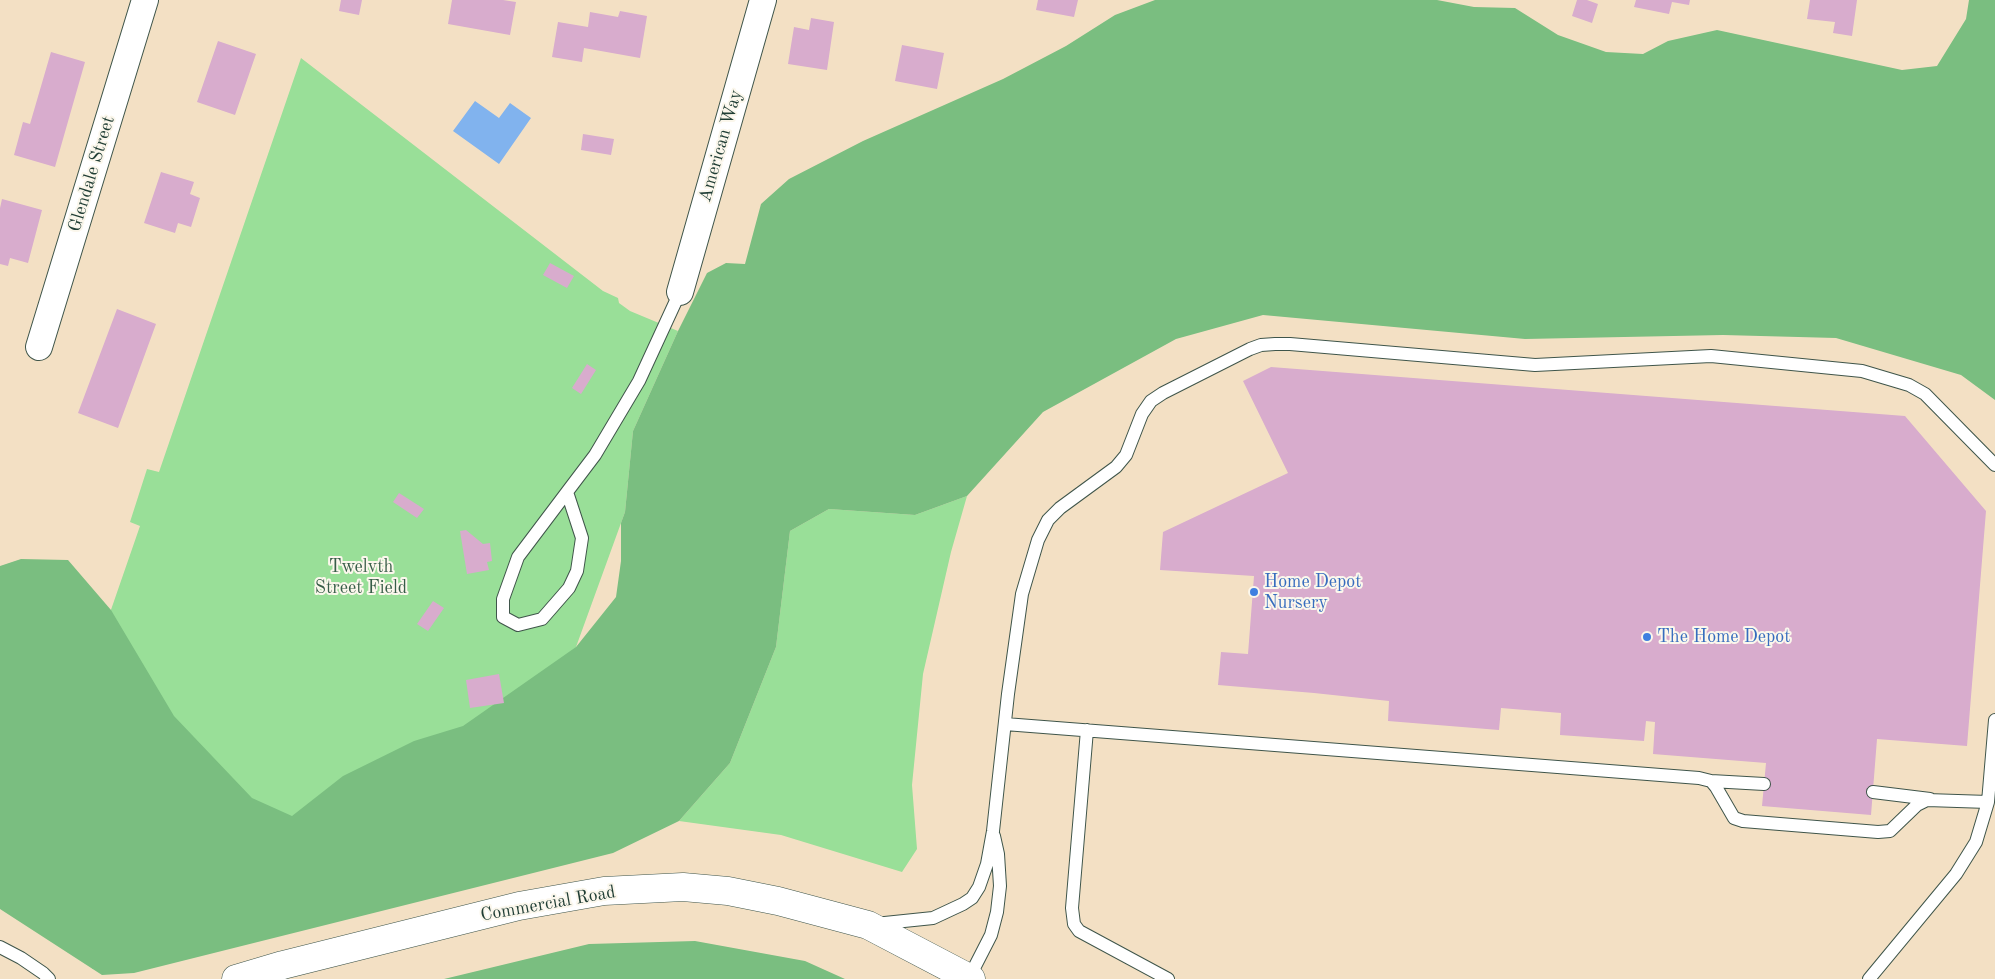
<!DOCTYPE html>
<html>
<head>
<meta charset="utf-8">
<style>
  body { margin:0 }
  canvas { display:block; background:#f3e0c4 }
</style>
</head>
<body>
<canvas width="1995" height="979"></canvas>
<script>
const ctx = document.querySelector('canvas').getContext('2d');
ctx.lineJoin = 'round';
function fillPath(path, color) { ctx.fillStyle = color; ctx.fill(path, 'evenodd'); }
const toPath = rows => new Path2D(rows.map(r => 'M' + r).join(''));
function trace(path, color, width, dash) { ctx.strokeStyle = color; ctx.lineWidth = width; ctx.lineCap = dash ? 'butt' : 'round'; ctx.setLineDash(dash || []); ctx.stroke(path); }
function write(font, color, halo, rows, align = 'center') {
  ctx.font = font + ' "Old Standard TT",serif'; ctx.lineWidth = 4; ctx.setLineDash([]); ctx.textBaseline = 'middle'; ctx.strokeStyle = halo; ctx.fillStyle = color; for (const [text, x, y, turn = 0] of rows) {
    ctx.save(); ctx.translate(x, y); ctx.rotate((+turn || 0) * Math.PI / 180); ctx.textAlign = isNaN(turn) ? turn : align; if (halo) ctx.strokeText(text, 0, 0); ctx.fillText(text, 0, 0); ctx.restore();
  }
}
fillPath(toPath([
  [301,58,603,291,618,298,619,303,630,311,678,331,633,431,625,512,576,647,512,836,92,969,68,734,140,526,130,522,147,469,159,472],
  [967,496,951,552,923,674,912,785,917,849,902,872,781,835,679,821,730,763,776,647,790,531,829,509,915,515]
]), '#99df98');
fillPath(toPath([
  [1155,0,1437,0,1474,7,1515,8,1558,35,1606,52,1643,54,1668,41,1717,30,1902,70,1937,66,1966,19,1969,0,1995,0,1995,400,1961,375,1836,338,1723,335,1525,339,1263,315,1176,339,1043,412,967,496,915,515,829,509,790,531,776,647,730,763,679,821,613,853,134,973,102,975,0,909,0,566,21,559,68,560,111,610,174,716,252,798,292,816,343,776,414,741,463,726,576,647,616,597,621,561,621,523,625,512,633,431,678,331,707,273,726,263,745,264,761,204,789,179,863,141,1003,79,1066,46,1115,15],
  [695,941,805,961,845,979,444,979,589,944]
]), '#7abe80');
fillPath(toPath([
  [475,101,499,118,510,103,531,118,499,164,453,131]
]), '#81b3ee');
fillPath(toPath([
  [341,0,362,0,359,15,339,11],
  [452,0,503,0,516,2,510,35,448,24],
  [1038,0,1078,0,1074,17,1036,10],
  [1577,0,1587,0,1598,4,1592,23,1572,16],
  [1636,0,1690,0,1689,5,1672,2,1669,14,1634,7],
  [1810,0,1857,0,1852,36,1833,33,1835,22,1807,19],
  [620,11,647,16,640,58,584,48,582,62,552,57,558,22,588,27,590,12,618,17],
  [811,18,834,22,827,70,788,64,794,27,809,30],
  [218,41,256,54,235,115,197,102],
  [902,45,944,53,937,89,895,81],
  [51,52,85,62,55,167,14,155,23,122,30,124],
  [583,134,614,139,611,155,581,150],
  [161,172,194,182,190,194,200,198,191,227,178,223,175,233,144,223],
  [2,199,42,210,28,263,10,258,8,266,0,264,0,208],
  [550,263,574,276,567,288,543,275],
  [117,309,156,324,118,428,78,413],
  [587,364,596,370,581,394,572,388],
  [1271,367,1905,416,1986,511,1967,746,1877,739,1871,815,1762,806,1766,763,1653,754,1655,722,1646,721,1644,741,1560,735,1561,713,1501,708,1499,730,1388,721,1389,701,1314,693,1218,685,1221,652,1248,654,1254,576,1160,570,1163,532,1288,473,1243,381],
  [399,493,424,509,417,518,393,502],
  [466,530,483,544,490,543,492,561,487,562,489,570,467,574,460,531],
  [433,601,444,608,428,631,417,624],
  [499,674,504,703,470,708,466,680]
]), '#d8accd');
const service = toPath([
  [567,492,582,538,577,571,569,588,542,619,518,625,503,617,503,599,518,557,567,492,595,455,639,381,680,292],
  [1005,724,1699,778,1711,781,1716,787,1734,818,1743,821,1878,832,1890,831,1917,805,1927,800,1988,802],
  [1087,730,1072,908,1074,924,1079,931,1168,979],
  [1711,781,1764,784],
  [1873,792,1930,799],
  [875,924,933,918,963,904,972,898,979,887,987,864,993,831,1008,694,1022,594,1038,540,1048,520,1060,508,1116,467,1126,455,1142,414,1151,401,1163,393,1250,349,1261,345,1275,344,1290,344,1535,365,1711,356,1862,371,1909,385,1925,394,1995,465],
  [0,947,21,958,43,973,49,979],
  [969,978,991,935,997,912,1000,886,998,854,994,836],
  [1869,979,1956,874,1976,842,1988,802,1995,720]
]);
const minor = toPath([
  [680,292,763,0],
  [39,347,145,0]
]);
const tertiary = toPath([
  [236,979,283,965,519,906,604,891,683,887,728,891,778,901,868,925,971,979]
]);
trace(service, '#3f554a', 14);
trace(minor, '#3f554a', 28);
trace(tertiary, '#3f554a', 29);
trace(service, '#fff', 12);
trace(minor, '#fff', 26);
trace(tertiary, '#fff', 28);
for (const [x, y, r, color] of [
  [1254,592,5,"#3f7fe0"],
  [1647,637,5,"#3f7fe0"]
]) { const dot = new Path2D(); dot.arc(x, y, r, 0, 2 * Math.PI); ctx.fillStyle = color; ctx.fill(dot); trace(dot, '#fbf7ec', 2); }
write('18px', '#1f3d34', '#fbf7ec', [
  ["American Way",721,146,-74],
  ["Glendale Street",92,174,-73],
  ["Commercial Road",548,904,-10]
]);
write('18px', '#375d48', '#fbf7ec', [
  ["Twelvth",361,567],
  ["Street Field",361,588]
]);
write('18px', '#366cbe', '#fbf7ec', [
  ["Home Depot",1264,582],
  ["Nursery",1264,603],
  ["The Home Depot",1657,637]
], 'left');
</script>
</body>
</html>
